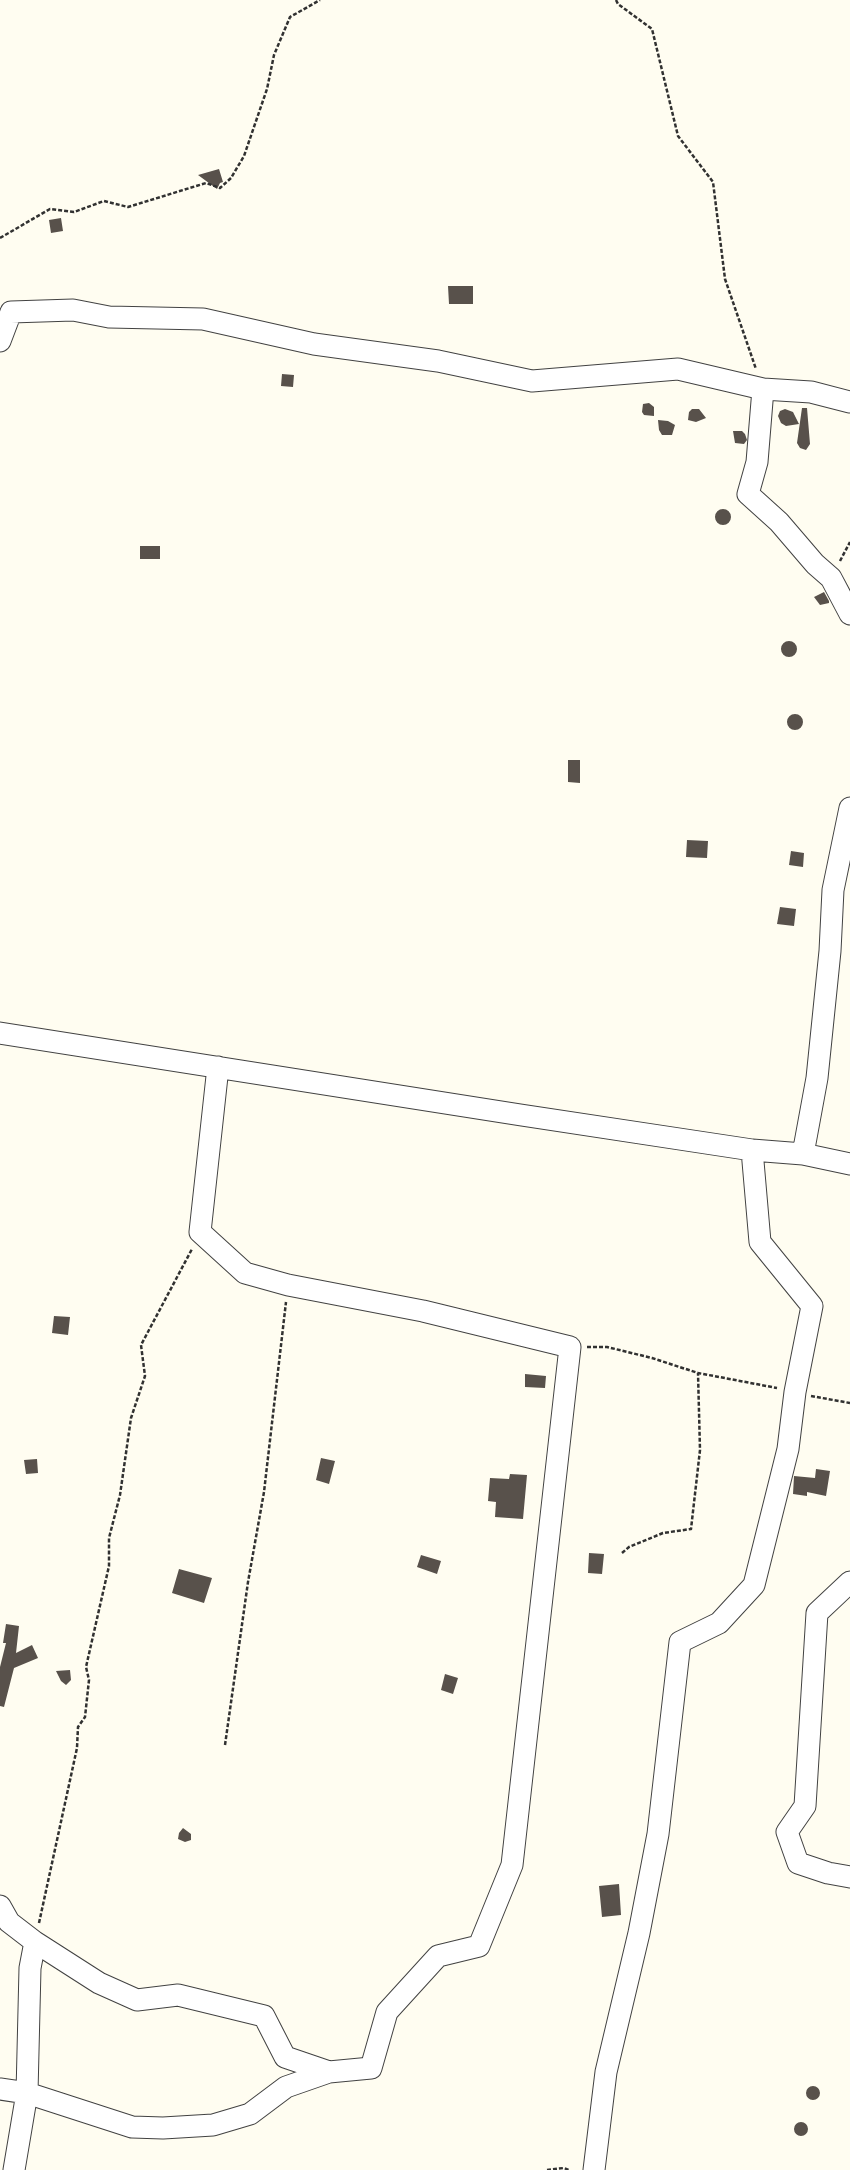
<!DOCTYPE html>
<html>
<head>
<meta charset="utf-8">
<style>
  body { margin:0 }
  canvas { display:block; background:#fffdf1 }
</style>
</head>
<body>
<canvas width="850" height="2170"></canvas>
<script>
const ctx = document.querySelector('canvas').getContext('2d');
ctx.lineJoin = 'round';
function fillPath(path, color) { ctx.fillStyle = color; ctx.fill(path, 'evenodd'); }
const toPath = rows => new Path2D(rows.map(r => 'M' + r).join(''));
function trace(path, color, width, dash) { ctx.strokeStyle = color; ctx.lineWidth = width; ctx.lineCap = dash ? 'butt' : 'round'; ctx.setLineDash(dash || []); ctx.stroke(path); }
fillPath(toPath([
  [219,169,223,182,220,183,217,189,198,175],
  [61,218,63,231,51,233,49,220],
  [448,286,473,286,473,304,449,304],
  [282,374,294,375,293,387,281,386],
  [649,403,654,407,654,416,644,415,642,412,643,404],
  [802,408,807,408,810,444,806,450,800,448,797,443],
  [692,409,699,409,706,418,696,422,688,420,689,412],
  [785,409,793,412,799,424,786,426,781,423,778,416,780,411],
  [658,420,668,421,675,425,672,435,662,435,659,430],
  [733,431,742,431,745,434,747,440,744,444,735,443],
  '715 517a8 8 0 1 1 16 0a8 8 0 1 1-16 0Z',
  [140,546,160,546,160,559,140,559],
  [824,592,829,601,829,603,820,605,814,597],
  '781 649a8 8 0 1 1 16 0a8 8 0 1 1-16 0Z',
  '787 722a8 8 0 1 1 16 0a8 8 0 1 1-16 0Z',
  [568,760,580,760,580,783,568,782],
  [687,840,708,841,707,858,686,857],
  [791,851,804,853,803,867,789,865],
  [780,907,796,909,794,926,777,924],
  [54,1316,70,1317,68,1335,52,1333],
  [525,1374,546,1376,545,1388,525,1387],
  [321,1458,335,1461,329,1484,316,1480],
  [37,1459,38,1473,26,1474,24,1460],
  [816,1469,830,1471,826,1496,807,1492,807,1496,793,1494,794,1476,815,1478],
  [510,1474,527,1475,523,1519,495,1517,496,1502,488,1501,490,1478,509,1479],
  [589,1553,604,1554,602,1574,588,1573],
  [421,1555,441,1561,437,1574,417,1567],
  [179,1569,212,1578,204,1603,172,1593],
  [6,1624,19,1626,16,1653,32,1645,38,1658,14,1668,4,1707,0,1706,0,1667,6,1643,3,1643],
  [70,1670,71,1680,66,1685,61,1681,56,1671],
  [445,1674,458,1678,453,1694,441,1690],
  [183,1828,191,1834,191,1840,185,1842,178,1839,179,1833],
  [619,1884,621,1915,602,1917,599,1886],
  '806 2093a7 7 0 1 1 14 0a7 7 0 1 1-14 0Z',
  '794 2129a7 7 0 1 1 14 0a7 7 0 1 1-14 0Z'
]), '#58514b');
const minor = toPath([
  [0,341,11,312,73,310,109,317,203,319,314,344,438,361,532,381,678,369,763,389,811,392,850,402],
  [763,389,757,462,748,494,779,522,815,564,831,578,850,614],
  [0,1033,521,1115,752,1150,803,1154,850,1164],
  [803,1154,817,1078,830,951,833,890,850,808],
  [850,1582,817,1613,805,1806,787,1832,798,1863,828,1873,850,1877],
  [0,1906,9,1922,35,1942,30,1968,27,2093,14,2170],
  [35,1942,99,1983,137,2000,178,1995,264,2016,285,2057,329,2072,371,2068,387,2012,438,1956,479,1946,512,1865,570,1347,423,1311,288,1285,245,1273,200,1232,218,1067],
  [0,2089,27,2093,132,2127,163,2128,213,2125,250,2114,286,2087,329,2072],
  [594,2170,606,2072,639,1933,658,1834,680,1642,719,1623,754,1585,788,1449,795,1392,812,1306,760,1242,752,1150]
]);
trace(minor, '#424242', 23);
trace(toPath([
  [616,0,618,4,652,29,678,136,713,182,725,279,756,369],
  [0,238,50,209,74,212,104,201,128,207,206,183,220,188,231,178,244,156,267,89,274,55,290,17,320,0],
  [840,561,850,542],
  [587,1347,607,1347,652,1358,698,1373,777,1388],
  [811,1396,850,1403],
  [622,1553,629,1547,663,1533,691,1529,700,1450,698,1373],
  [225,1745,248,1582,264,1492,286,1302],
  [39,1923,77,1748,78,1727,85,1717,89,1680,86,1667,109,1566,109,1538,120,1495,131,1418,145,1376,141,1345,192,1249],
  [547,2170,564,2168,569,2170]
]), '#313131', 2.5, [4, 2]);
trace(minor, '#fff', 21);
</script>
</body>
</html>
